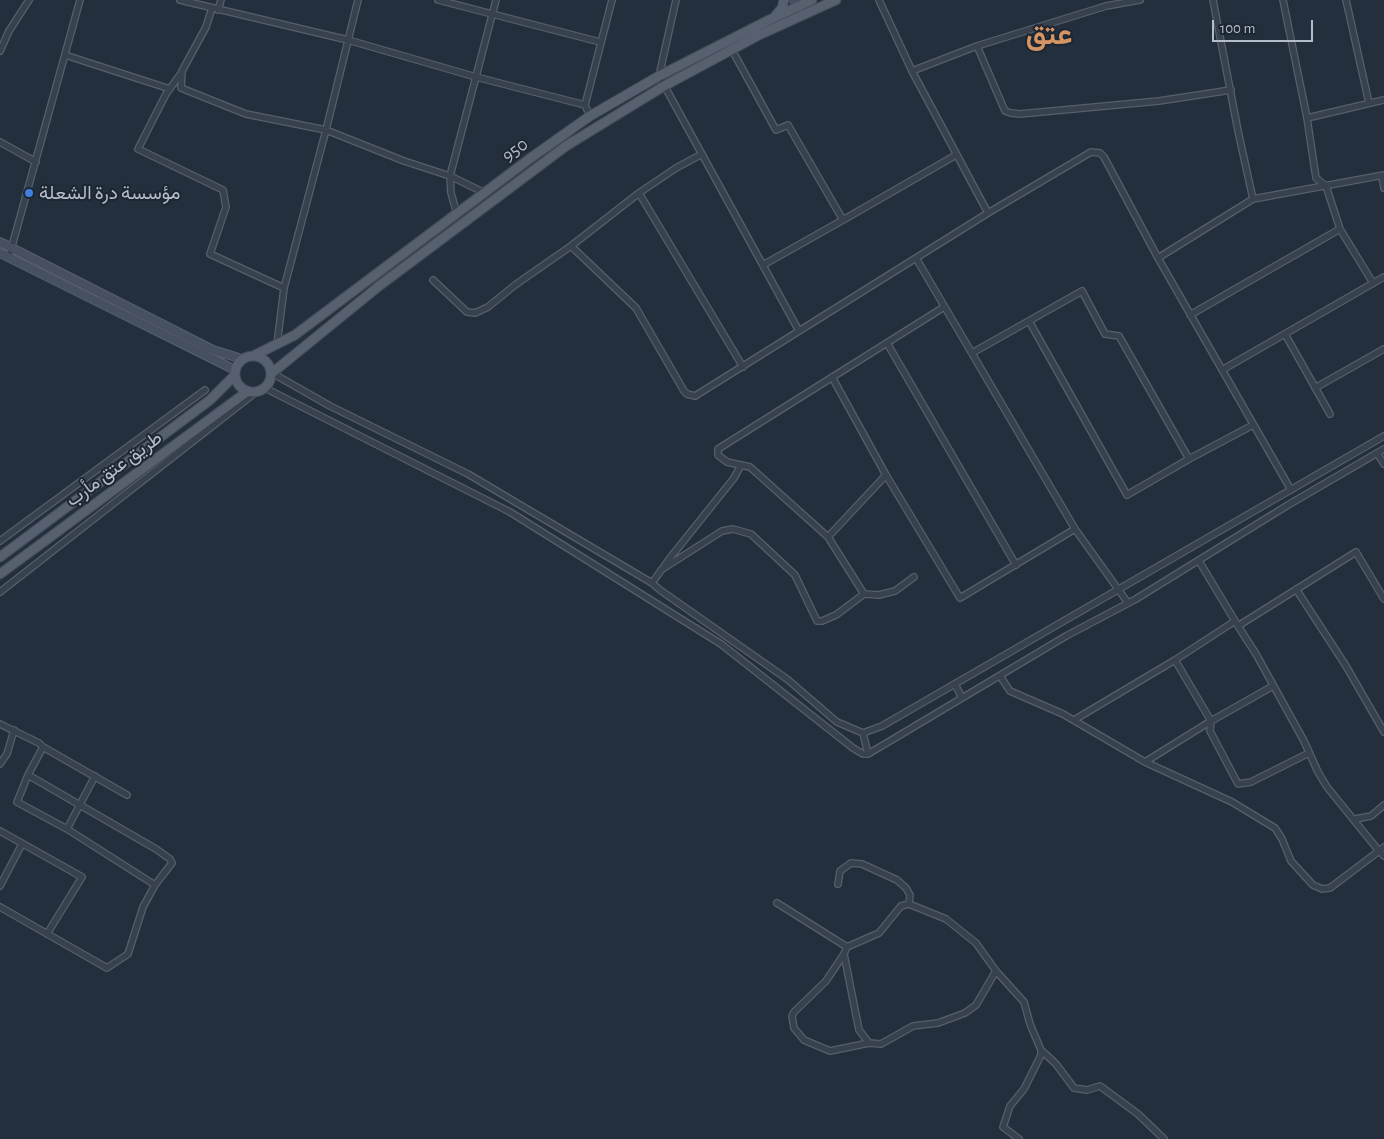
<!DOCTYPE html>
<html>
<head>
<meta charset="utf-8">
<style>
  body { margin:0 }
  #map { position:relative; width:1384px; height:1139px; overflow:hidden; background:#242f3e; font-family:"Alegreya Sans",sans-serif }
  canvas { display:block }
  .scale { position:absolute; left:1212px; top:20px; width:101px; height:22px; box-sizing:border-box; border:2px solid #b4bcc9; border-top:0; padding-left:6px; font-size:15px; line-height:18px; white-space:nowrap; color:#b4bcc9; -webkit-text-stroke:4px #1d2633; paint-order:stroke }
</style>
</head>
<body>
<div id="map">
<canvas width="1384" height="1139"></canvas>
<div class="scale">100 m</div>
</div>
<script>
const ctx = document.querySelector('canvas').getContext('2d');
ctx.lineJoin = 'round';
const toPath = rows => new Path2D(rows.map(r => 'M' + r).join(''));
function trace(path, color, width, dash) { ctx.strokeStyle = color; ctx.lineWidth = width; ctx.lineCap = dash ? 'butt' : 'round'; ctx.setLineDash(dash || []); ctx.stroke(path); }
function write(font, color, halo, rows, align = 'center') {
  ctx.font = font + ' "Alegreya Sans",Vazirmatn,sans-serif'; ctx.lineWidth = 4; ctx.setLineDash([]); ctx.textBaseline = 'middle'; ctx.strokeStyle = halo; ctx.fillStyle = color; for (const [text, x, y, turn = 0] of rows) {
    ctx.save(); ctx.translate(x, y); ctx.rotate((+turn || 0) * Math.PI / 180); ctx.textAlign = isNaN(turn) ? turn : align; if (halo) ctx.strokeText(text, 0, 0); ctx.fillText(text, 0, 0); ctx.restore();
  }
}
const street = toPath([
  [180,0,348,40,476,77,585,105],
  [438,0,600,42],
  [676,0,659,76,799,331],
  [879,0,912,71,988,213],
  [1213,0,1238,131,1253,199],
  [1283,0,1307,118,1316,178,1326,186,1340,229,1373,283],
  [1346,0,1369,103],
  [212,8,206,27,182,71,181,88,246,114,326,130,404,161,450,176,485,193],
  [218,10,221,0],
  [977,46,1005,111,1011,113,1020,114,1159,101,1231,90],
  [732,50,776,130,788,125,843,220,956,155],
  [0,51,9,31,29,0],
  [65,55,170,89],
  [912,71,977,46,1106,6,1140,0],
  [182,72,166,94,138,149,223,190,226,207,210,254,284,288],
  [590,116,585,105,612,0],
  [1307,118,1384,100],
  [0,142,36,162],
  [702,154,676,168,639,193,743,367],
  [1382,176,1384,188],
  [457,214,451,193,450,176,496,0],
  [571,246,636,308,684,391,687,394,695,396,988,213,1091,152,1100,153,1104,157,1158,258,1291,490],
  [9,257,80,0],
  [916,258,1075,529,1128,603],
  [1158,258,1253,199,1384,175],
  [763,265,843,220],
  [433,280,467,312,475,313,488,307,515,285,571,246,639,193],
  [1190,315,1340,229],
  [1029,321,1127,495,1189,459],
  [1285,334,1330,414],
  [887,343,1016,565],
  [277,345,284,288,326,130,358,0],
  [972,353,1082,291,1105,334,1119,336,1189,459,1253,425],
  [1222,370,1384,277],
  [272,373,330,406,468,474,652,583,660,590,787,679,837,722,863,733,882,726,1384,436],
  [832,377,886,475,960,598,1075,529],
  [265,388,510,512,721,644,853,748,863,754,868,754,895,738,1066,636,1136,599,1288,505,1384,449],
  [1315,388,1384,349],
  [1377,453,1384,464],
  [886,475,828,537,750,467,727,462,718,455,718,449,944,307],
  [828,537,864,594],
  [0,541,205,390],
  [1199,561,1238,626,1356,552,1384,599],
  [661,570,722,531,733,529,751,534,795,575,817,621,822,621,836,615,864,594,879,595,895,591,914,577],
  [652,583,670,558,734,478,741,465],
  [1296,589,1346,666,1384,732],
  [0,592,256,392],
  [1175,660,1211,721,1210,731,1238,784,1251,782,1309,753],
  [1000,676,1010,691,1063,714,1145,762,1232,802,1275,828,1282,839,1291,861,1301,872,1313,885,1322,889,1330,888,1379,851,1327,787,1318,772,1304,741,1256,654,1238,626],
  [955,684,962,698],
  [1074,720,1175,660,1235,621],
  [0,724,39,743,43,747,127,795],
  [863,733,868,754],
  [43,747,28,775,17,802,67,829,155,885],
  [1145,762,1211,721,1273,686],
  [0,764,7,754,14,730],
  [1355,819,1371,816,1384,805],
  [67,829,95,776],
  [0,831,82,877,47,934],
  [1384,847,1379,851,1384,856],
  [838,884,840,871,851,863,862,864,897,880,906,888,910,895,909,904],
  [0,886,22,844],
  [777,903,847,947],
  [0,907,107,968,128,954,143,907,155,885,172,863,170,859,156,849,28,775],
  [844,954,826,981,794,1012,792,1016,794,1028,804,1040,830,1051,869,1043],
  [996,971,976,1005,965,1013,938,1023,913,1026,881,1044,869,1043,859,1030,844,954,847,947,879,933,901,906,909,904,946,919,976,943,996,971,1024,1002,1030,1024,1041,1050,1056,1064,1074,1088,1087,1090,1100,1086,1138,1114,1164,1139],
  [1019,1139,1003,1127,1010,1106,1024,1089,1041,1055,1041,1050]
]);
const secondary = toPath([
  [794,0,804,14],
  [0,242,213,350,242,359],
  [0,253,235,370]
]);
const primary = toPath([
  [776,15,782,8,784,0],
  [255,355,295,335,532,157,590,116,659,76,769,20,812,0],
  '235 374a18 18 0 1 1 36 0a18 18 0 1 1-36 0Z',
  [272,373,379,286,566,146,664,86,759,35,836,0],
  [0,557,210,400,235,375],
  [0,574,248,391]
]);
trace(street, '#565f6c', 8);
trace(secondary, '#565f6c', 10);
trace(primary, '#414a57', 11);
trace(street, '#38414e', 5.5);
trace(secondary, '#465061', 8);
trace(primary, '#56606e', 9);
for (const [x, y, r, color] of [
  [29,193,5,"#3f7fe0"]
]) { const dot = new Path2D(); dot.arc(x, y, r, 0, 2 * Math.PI); ctx.fillStyle = color; ctx.fill(dot); trace(dot, '#1d2633', 2); }
write('19px', '#b4bcc9', '#1d2633', [
  ["950",515,150,-37],
  ["طريق عتق مأرب",114,469,-36]
]);
write('19px', '#b4bcc9', '#1d2633', [
  ["مؤسسة درة الشعلة",39,193]
], 'left');
write('bold 29px', '#d59563', '#1d2633', [
  ["عتق",1049,35]
]);
</script>
</body>
</html>
